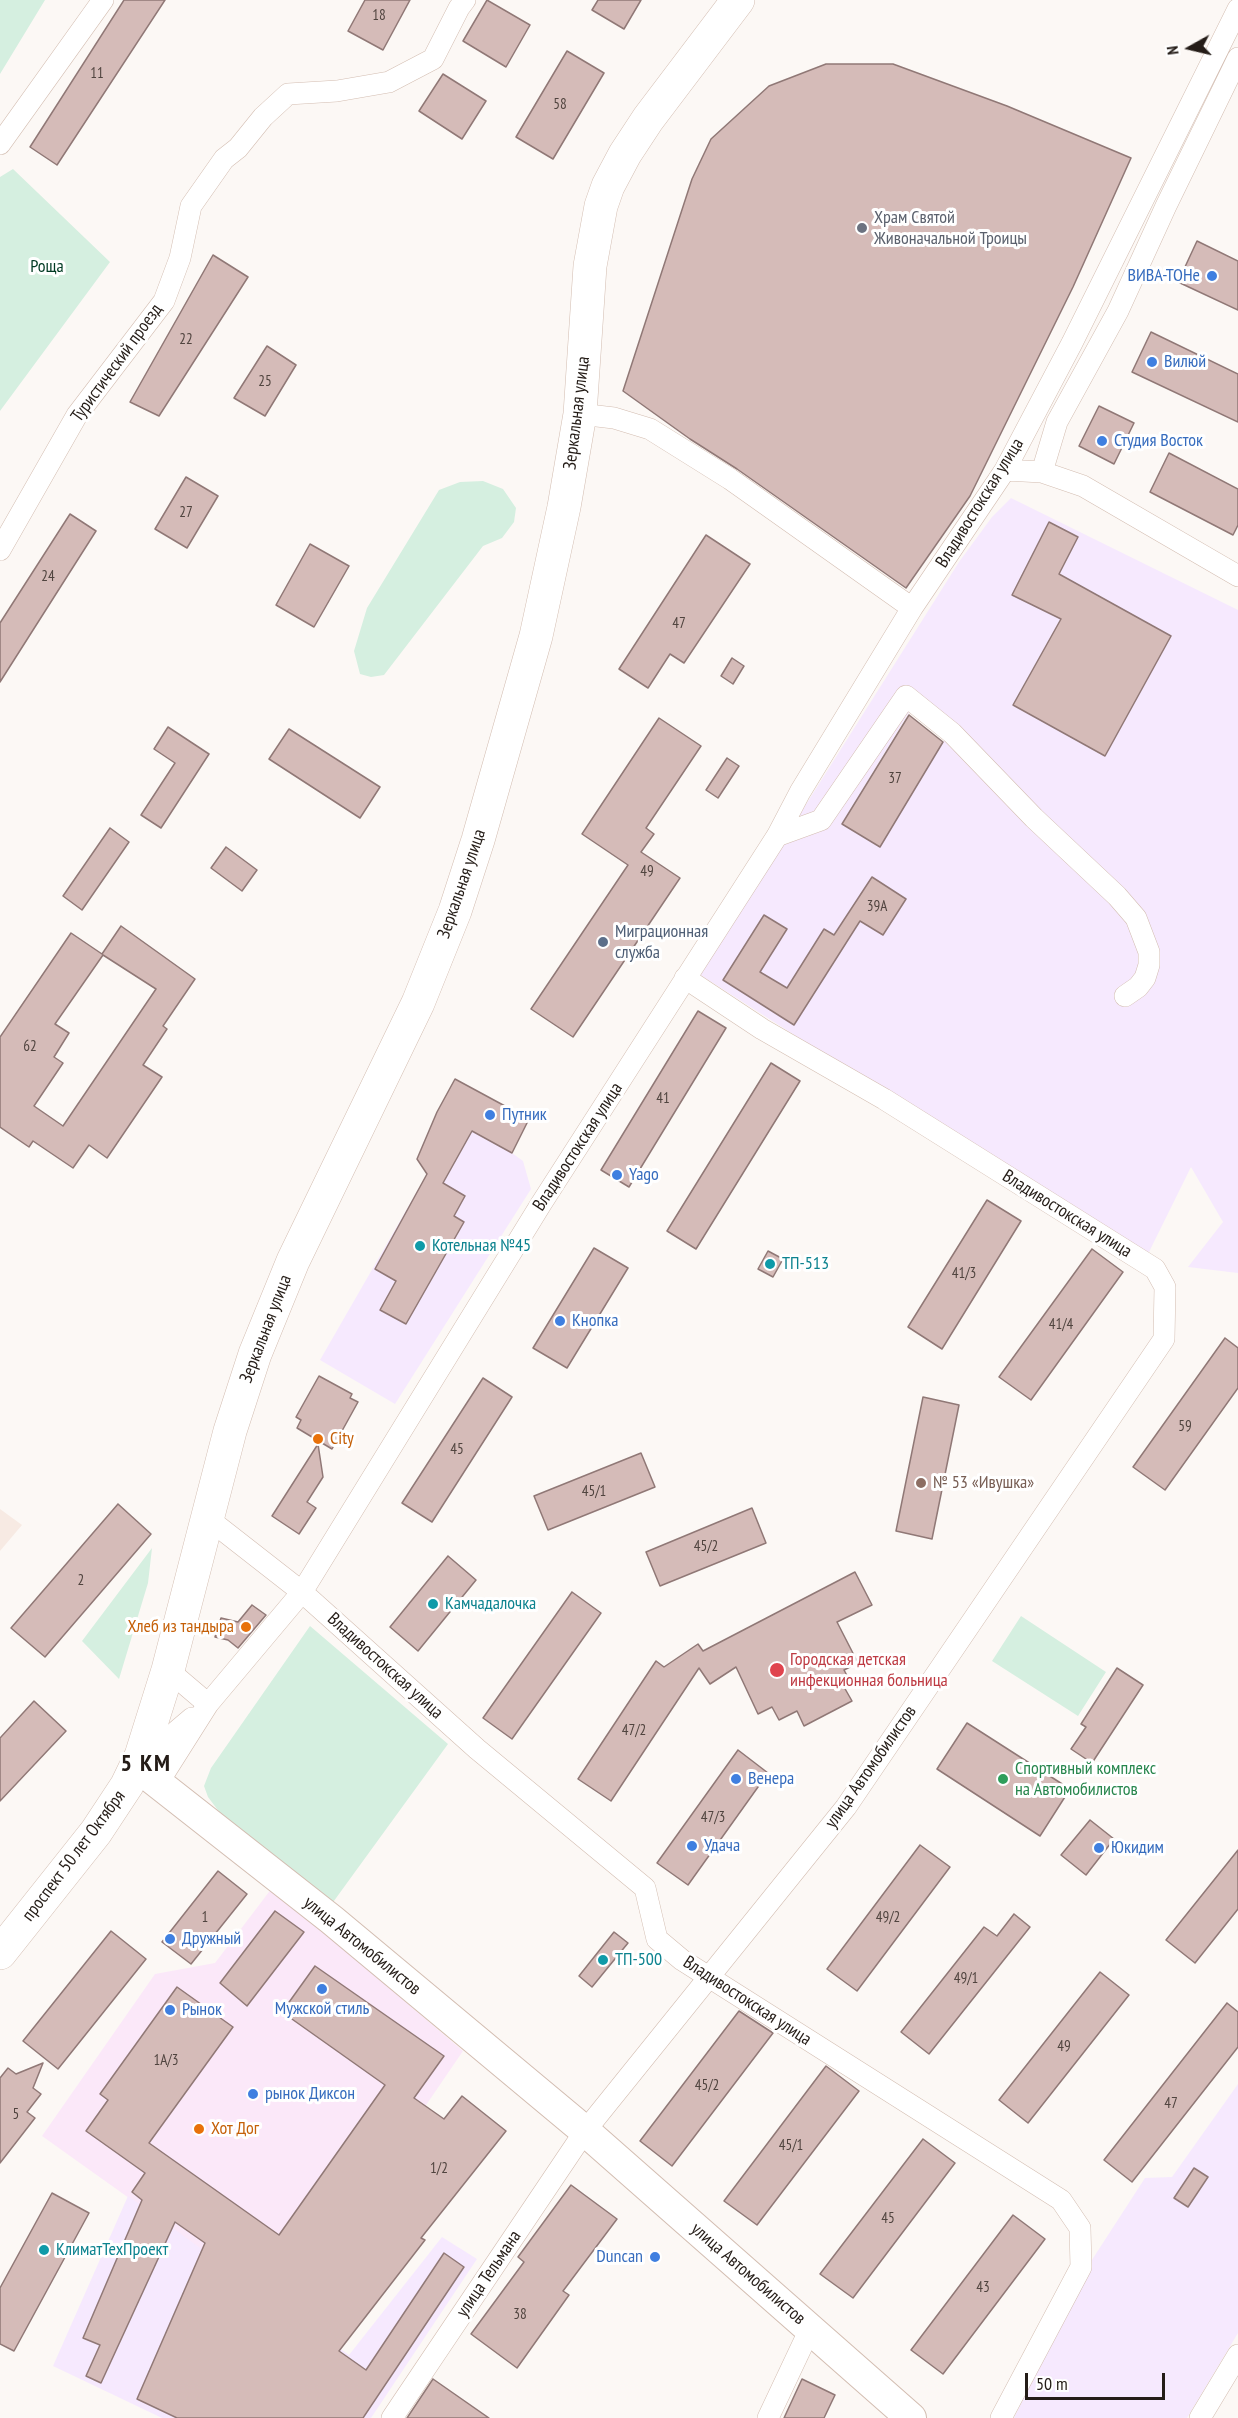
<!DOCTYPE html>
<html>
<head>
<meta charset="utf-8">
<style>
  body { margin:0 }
  #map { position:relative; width:1238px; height:2418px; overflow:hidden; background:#fcf8f5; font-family:"PT Sans Narrow",sans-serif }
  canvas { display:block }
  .north { position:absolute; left:1160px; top:18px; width:60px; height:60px; -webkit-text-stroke:4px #fff; paint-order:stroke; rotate:262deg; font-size:16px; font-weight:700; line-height:24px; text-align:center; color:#241c17 }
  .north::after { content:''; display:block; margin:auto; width:21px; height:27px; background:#241c17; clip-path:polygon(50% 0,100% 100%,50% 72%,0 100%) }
  .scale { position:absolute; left:1025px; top:2373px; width:140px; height:27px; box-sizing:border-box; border:3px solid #241c17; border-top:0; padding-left:8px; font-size:18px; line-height:21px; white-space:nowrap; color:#241c17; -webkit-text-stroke:4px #fff; paint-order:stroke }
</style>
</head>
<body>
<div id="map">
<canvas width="1238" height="2418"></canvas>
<div class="north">N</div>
<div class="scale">50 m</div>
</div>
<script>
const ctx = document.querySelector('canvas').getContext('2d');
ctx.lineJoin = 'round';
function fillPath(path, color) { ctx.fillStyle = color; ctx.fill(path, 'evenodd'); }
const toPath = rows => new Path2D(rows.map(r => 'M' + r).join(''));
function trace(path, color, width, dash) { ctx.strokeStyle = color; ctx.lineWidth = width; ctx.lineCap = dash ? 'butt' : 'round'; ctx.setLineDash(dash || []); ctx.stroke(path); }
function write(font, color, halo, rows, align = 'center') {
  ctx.font = font + ' "PT Sans Narrow",sans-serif'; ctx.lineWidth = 6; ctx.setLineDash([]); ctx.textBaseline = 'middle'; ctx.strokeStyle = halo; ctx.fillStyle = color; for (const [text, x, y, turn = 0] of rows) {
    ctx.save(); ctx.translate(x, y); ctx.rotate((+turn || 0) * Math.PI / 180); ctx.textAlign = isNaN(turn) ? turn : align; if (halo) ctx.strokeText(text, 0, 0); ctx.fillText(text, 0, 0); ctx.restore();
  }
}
fillPath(toPath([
  [272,1888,463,2051,286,2310,42,2136,155,1974,215,1963]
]), '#fbe8f9');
fillPath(toPath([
  [1011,498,1238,610,1238,1273,1188,1267,1223,1222,1191,1167,1148,1254,799,1038,699,974,959,562,992,517],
  [1049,523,1078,537,1042,609,1013,595],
  [1080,585,1171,637,1104,756,1013,704],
  [910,711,948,734,879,847,842,823],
  [437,1112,505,1148,523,1161,531,1189,395,1404,320,1360,427,1174,417,1159],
  [1238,2084,1238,2333,1187,2418,1014,2418,1088,2266,1145,2178,1172,2177],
  [128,2196,349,2355,442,2237,477,2259,371,2418,162,2418,53,2366]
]), '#f6e9fe');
fillPath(toPath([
  [0,1509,22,1525,0,1551]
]), '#f7eae3');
fillPath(toPath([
  [0,0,45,0,0,74],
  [13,169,110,262,0,411,0,177],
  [483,481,503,489,516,508,514,522,502,538,483,546,384,675,371,677,360,674,354,651,367,608,439,490,460,482],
  [152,1548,148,1583,119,1679,82,1641],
  [1021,1616,1106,1672,1078,1716,992,1661],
  [310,1626,448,1744,331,1905,263,1853,220,1813,208,1797,204,1786,211,1768]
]), '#d5efe0');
const building = toPath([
  [124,0,165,0,57,165,30,147,124,0],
  [365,0,410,0,383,50,348,31,365,0],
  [487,0,530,25,506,67,463,41,487,0],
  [598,0,641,0,624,29,592,10,598,0],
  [567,51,604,73,553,159,516,137,567,51],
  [826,64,893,64,1007,106,1131,158,1073,287,970,496,906,588,737,469,690,439,623,391,692,179,711,139,769,86,826,64],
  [443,74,486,101,462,139,419,111,443,74],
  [1197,241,1238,261,1238,310,1178,282,1197,241],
  [213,255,248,277,159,416,130,402,213,255],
  [1151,332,1238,374,1238,422,1132,372,1151,332],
  [267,346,296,365,265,416,234,398,267,346],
  [1099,406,1134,423,1114,464,1079,446,1099,406],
  [1169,453,1238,489,1238,525,1233,535,1150,492,1169,453],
  [186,477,218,496,187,548,155,529,186,477],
  [70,514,96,531,0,682,0,623,70,514],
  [1049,522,1078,537,1059,574,1171,636,1105,756,1013,705,1061,619,1012,595,1049,522],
  [706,535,750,564,684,663,670,654,648,688,619,669,706,535],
  [310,544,349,566,314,627,276,605,310,544],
  [732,658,744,666,733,684,721,676,732,658],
  [909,715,943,742,880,847,842,824,909,715],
  [659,718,701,746,646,828,654,834,641,852,680,878,573,1037,531,1009,628,865,582,834,659,718],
  [168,727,209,754,161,828,141,815,175,763,154,749,168,727],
  [289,729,380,787,360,818,269,759,289,729],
  [727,758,739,766,718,798,706,790,727,758],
  [110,828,129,842,82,910,63,896,110,828],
  [226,847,257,870,242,891,211,868,226,847],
  [872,877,906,899,883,935,860,921,794,1025,723,980,764,915,787,929,760,972,787,988,824,929,834,935,872,877],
  [121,926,195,979,163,1026,167,1029,143,1065,162,1077,107,1158,89,1145,73,1168,33,1141,29,1147,0,1127,0,1037,71,933,102,954,121,926],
  [103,955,156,989,63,1126,34,1106,63,1063,54,1057,69,1033,55,1024,103,955],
  [698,1011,726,1028,629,1187,601,1170,698,1011],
  [771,1063,800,1081,696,1249,667,1231,771,1063],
  [455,1079,529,1119,512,1153,472,1131,443,1183,465,1196,454,1216,464,1222,406,1324,380,1310,396,1281,375,1269,427,1174,417,1159,437,1112,455,1079],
  [987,1200,1021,1221,942,1349,908,1327,987,1200],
  [594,1248,628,1268,567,1368,533,1348,594,1248],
  [1092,1249,1123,1272,1031,1400,999,1377,1092,1249],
  [768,1251,783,1259,773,1277,758,1269,768,1251],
  [1225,1338,1238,1348,1238,1388,1165,1490,1133,1467,1225,1338],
  [319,1376,352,1394,350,1398,358,1402,332,1449,297,1428,301,1420,296,1417,319,1376],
  [483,1378,512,1397,432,1522,402,1503,483,1378],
  [923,1397,959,1405,932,1539,896,1531,923,1397],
  [318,1444,323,1477,307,1502,316,1508,299,1534,272,1516,318,1444],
  [641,1453,655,1487,548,1530,534,1496,641,1453],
  [118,1504,151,1534,45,1657,11,1628,118,1504],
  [752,1508,766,1543,660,1586,646,1552,752,1508],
  [448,1556,476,1580,418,1651,390,1627,448,1556],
  [855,1572,872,1605,837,1622,858,1663,844,1670,851,1683,844,1687,852,1701,804,1726,797,1711,779,1720,772,1707,758,1714,736,1667,710,1684,699,1668,611,1801,578,1779,656,1661,664,1667,698,1644,703,1651,855,1572],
  [572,1592,601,1613,512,1739,483,1718,572,1592],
  [252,1605,266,1615,238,1648,228,1640,215,1637,221,1618,238,1622,252,1605],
  [1117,1668,1143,1685,1092,1763,1071,1749,1086,1727,1081,1724,1117,1668],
  [34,1701,66,1731,0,1801,0,1738,34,1701],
  [967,1723,1070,1789,1040,1836,937,1769,967,1723],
  [738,1750,768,1773,688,1885,657,1863,738,1750],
  [1090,1820,1114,1839,1086,1875,1061,1855,1090,1820],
  [920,1845,950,1867,857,1991,827,1969,920,1845],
  [1238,1850,1238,1909,1195,1963,1166,1940,1238,1850],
  [218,1871,247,1894,191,1964,162,1942,218,1871],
  [275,1911,304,1932,247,2006,220,1983,275,1911],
  [1014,1914,1030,1927,929,2054,901,2032,984,1927,997,1936,1014,1914],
  [111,1931,146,1959,58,2069,23,2041,111,1931],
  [614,1932,628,1943,592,1987,579,1976,614,1932],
  [315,1966,444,2056,414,2098,444,2119,462,2096,506,2131,421,2238,425,2240,339,2351,366,2370,444,2253,464,2267,363,2418,177,2418,137,2399,205,2243,175,2222,101,2383,86,2376,100,2345,83,2338,142,2200,132,2192,145,2173,86,2131,108,2100,100,2094,177,1987,233,2027,149,2143,279,2235,385,2085,282,2012,315,1966],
  [1100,1972,1129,1995,1028,2123,999,2100,1100,1972],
  [1227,2003,1238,2012,1238,2047,1132,2182,1104,2160,1227,2003],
  [739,2011,773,2033,672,2166,640,2141,739,2011],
  [43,2063,33,2088,41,2094,27,2112,35,2118,0,2163,0,2078,8,2068,16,2074,43,2063],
  [826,2066,859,2091,757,2225,724,2201,826,2066],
  [923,2139,955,2163,853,2298,820,2274,923,2139],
  [1194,2168,1208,2177,1188,2207,1174,2198,1194,2168],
  [571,2185,617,2219,563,2291,569,2295,517,2368,471,2334,524,2262,518,2257,571,2185],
  [52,2193,89,2213,14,2351,0,2344,0,2288,52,2193],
  [1013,2215,1045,2239,943,2374,911,2350,1013,2215],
  [433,2379,489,2418,407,2418,433,2379],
  [802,2379,835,2395,824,2418,784,2418,802,2379]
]);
fillPath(building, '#d5bbb8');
trace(building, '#907876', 1.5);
const street = toPath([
  [0,144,103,0],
  [580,414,614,418,650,429,730,479,912,608],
  [1005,470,1042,472,1083,486,1238,576],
  [1042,472,1057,422,1118,311,1166,206,1238,58],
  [0,550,77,415,164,301,180,258,191,206,224,159,238,148,263,117,288,94,337,91,389,82,433,59,459,8,465,0],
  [777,836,821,820,906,696,952,733,1034,818,1117,896,1136,918,1149,952,1149,965,1145,978,1138,987,1125,996],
  [206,1517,302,1592,477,1749,645,1888,657,1939,682,1960,1061,2200,1080,2228,1081,2267,1001,2418],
  [168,1670,208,1704],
  [140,1762,192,1718],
  [158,1783,208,1704,302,1592,541,1204,777,836,800,792,912,608,1005,470,1072,343,1238,9],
  [392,2418,585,2131,846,1807,1164,1339,1165,1287,1155,1269,884,1099,762,1029,685,978],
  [768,2418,810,2329],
  [1200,2418,1238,2355]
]);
const secondary = toPath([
  [136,1766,332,1920,585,2131,911,2418]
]);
const primary = toPath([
  [0,1953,96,1832,127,1785,141,1756,168,1670,230,1431,255,1354,293,1261,418,1003,455,911,478,840,536,636,564,507,580,414,590,266,601,206,608,186,625,154,648,119,738,0]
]);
trace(street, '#d3bdb1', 22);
trace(secondary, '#d3bdb1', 32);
trace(primary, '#d3bdb1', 34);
trace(street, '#fff', 21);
trace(secondary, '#fff', 30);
trace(primary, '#fff', 33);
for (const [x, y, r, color] of [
  [862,228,6,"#6b7280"],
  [1212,276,6,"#3f7fe0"],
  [1152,362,6,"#3f7fe0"],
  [1102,441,6,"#3f7fe0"],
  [603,942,6,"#5c6f8a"],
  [490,1115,6,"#3f7fe0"],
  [617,1175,6,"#3f7fe0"],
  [420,1246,6,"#0f9aa8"],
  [770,1264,6,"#0f9aa8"],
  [560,1321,6,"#3f7fe0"],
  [318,1439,6,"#e8710a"],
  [921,1483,6,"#8d6e63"],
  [433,1604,6,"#0f9aa8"],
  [246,1627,6,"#e8710a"],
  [777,1670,8,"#e0444e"],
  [736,1779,6,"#3f7fe0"],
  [1003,1779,6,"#2e9e5b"],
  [692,1846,6,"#3f7fe0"],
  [1099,1848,6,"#3f7fe0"],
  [170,1939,6,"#3f7fe0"],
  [603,1960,6,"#0f9aa8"],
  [322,1989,6,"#3f7fe0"],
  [170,2010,6,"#3f7fe0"],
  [253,2094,6,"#3f7fe0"],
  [199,2129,6,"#e8710a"],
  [44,2250,6,"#0f9aa8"],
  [655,2257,6,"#3f7fe0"]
]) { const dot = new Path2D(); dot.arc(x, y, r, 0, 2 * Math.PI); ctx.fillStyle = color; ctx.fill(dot); trace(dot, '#fff', 2); }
write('15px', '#50443f', null, [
  ["18",379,16],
  ["11",97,74],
  ["58",560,105],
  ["22",186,340],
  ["25",265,382],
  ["27",186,513],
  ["24",48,577],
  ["47",679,624],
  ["37",895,779],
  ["49",647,872],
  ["39А",877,907],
  ["62",30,1047],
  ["41",663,1099],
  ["41/3",964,1274],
  ["41/4",1061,1325],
  ["59",1185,1427],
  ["45",457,1450],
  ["45/1",594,1492],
  ["45/2",706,1547],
  ["2",81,1581],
  ["47/2",634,1731],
  ["47/3",713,1818],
  ["1",205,1918],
  ["49/2",888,1918],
  ["49/1",966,1979],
  ["49",1064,2047],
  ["1А/3",166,2061],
  ["45/2",707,2086],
  ["47",1171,2104],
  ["5",16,2115],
  ["45/1",791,2146],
  ["1/2",439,2169],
  ["45",888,2219],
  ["43",983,2288],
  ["38",520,2315]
]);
write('18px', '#5b616d', '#fff', [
  ["Храм Святой",874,218],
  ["Живоначальной Троицы",874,239]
], 'left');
write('18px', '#003a23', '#fff', [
  ["Роща",47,267]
]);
write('18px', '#366cbe', '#fff', [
  ["ВИВА-ТОНе",1200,276,"right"],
  ["Вилюй",1164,362],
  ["Студия Восток",1114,441],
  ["Путник",502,1115],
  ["Yago",629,1175],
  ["Кнопка",572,1321],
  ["Венера",748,1779],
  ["Удача",704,1846],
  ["Юкидим",1111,1848],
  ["Дружный",182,1939],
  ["Мужской стиль",322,2009,"center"],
  ["Рынок",182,2010],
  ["рынок Диксон",265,2094],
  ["Duncan",643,2257,"right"]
], 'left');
write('18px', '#241c17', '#fff', [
  ["Туристический проезд",117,363,-54],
  ["Зеркальная улица",577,413,-83],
  ["Владивостокская улица",980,503,-58],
  ["Зеркальная улица",462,884,-71],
  ["Владивостокская улица",578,1147,-57],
  ["Владивостокская улица",1067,1214,32],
  ["Зеркальная улица",266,1329,-69],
  ["Владивостокская улица",385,1666,42],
  ["улица Автомобилистов",871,1767,-55],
  ["проспект 50 лет Октября",74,1856,-53],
  ["улица Автомобилистов",362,1946,39],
  ["Владивостокская улица",747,2001,33],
  ["улица Тельмана",489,2274,-56],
  ["улица Автомобилистов",748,2274,41]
]);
write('18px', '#4e5e75', '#fff', [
  ["Миграционная",615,932],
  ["служба",615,953]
], 'left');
write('18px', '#0d838f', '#fff', [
  ["Котельная №45",432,1246],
  ["ТП-513",782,1264],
  ["Камчадалочка",445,1604],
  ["ТП-500",615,1960],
  ["КлиматТехПроект",56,2250]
], 'left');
write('18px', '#c56008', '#fff', [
  ["City",330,1439],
  ["Хлеб из тандыра",234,1627,"right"],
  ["Хот Дог",211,2129]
], 'left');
write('18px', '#785e54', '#fff', [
  ["№ 53 «Ивушка»",933,1483]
], 'left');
write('18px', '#be3a42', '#fff', [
  ["Городская детская",790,1660],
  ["инфекционная больница",790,1681]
], 'left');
write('18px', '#27864d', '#fff', [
  ["Спортивный комплекс",1015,1769],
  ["на Автомобилистов",1015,1790]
], 'left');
ctx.letterSpacing = '1.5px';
write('bold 24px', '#241c17', '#fff', [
  ["5 КМ",146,1764]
]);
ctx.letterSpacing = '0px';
</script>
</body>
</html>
